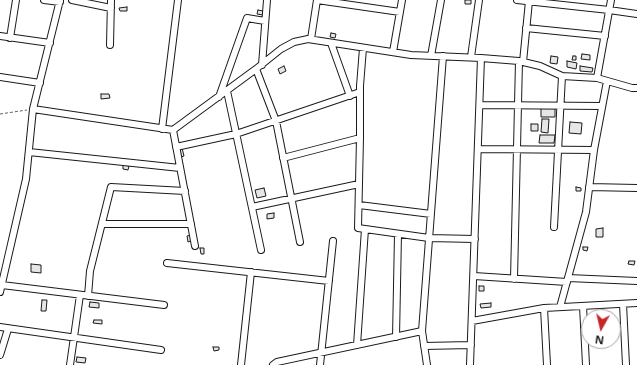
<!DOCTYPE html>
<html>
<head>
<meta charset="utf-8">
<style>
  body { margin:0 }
  #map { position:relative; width:637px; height:365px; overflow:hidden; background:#fff; font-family:"Open Sans",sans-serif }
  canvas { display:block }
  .north { position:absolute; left:581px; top:309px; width:40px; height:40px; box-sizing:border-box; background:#fff; border:1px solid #a3a3a3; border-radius:50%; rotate:188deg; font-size:11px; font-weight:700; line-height:16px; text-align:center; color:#1a1a1a }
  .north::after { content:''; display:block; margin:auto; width:14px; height:18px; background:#c62828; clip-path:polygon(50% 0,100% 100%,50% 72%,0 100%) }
</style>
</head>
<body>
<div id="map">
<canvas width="637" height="365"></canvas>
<div class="north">N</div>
</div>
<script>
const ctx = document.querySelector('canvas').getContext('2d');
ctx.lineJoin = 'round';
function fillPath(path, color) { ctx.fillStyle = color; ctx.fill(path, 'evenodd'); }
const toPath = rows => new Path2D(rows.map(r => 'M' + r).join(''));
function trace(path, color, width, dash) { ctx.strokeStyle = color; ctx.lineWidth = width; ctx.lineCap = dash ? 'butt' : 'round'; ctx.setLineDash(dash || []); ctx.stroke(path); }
const building = toPath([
  [465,0,471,0,471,4,465,4,465,0],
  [127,7,127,11,120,11,119,8,127,7],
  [258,10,263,11,263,15,257,14,258,10],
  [331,33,336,34,335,38,330,37,331,33],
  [582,54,590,55,590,60,581,59,582,54],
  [551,56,558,57,557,64,550,63,551,56],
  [573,56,576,56,576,60,572,60,573,56],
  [567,61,577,63,576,69,567,67,567,61],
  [284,66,286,71,280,74,278,69,284,66],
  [580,66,593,68,592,72,580,71,580,66],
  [101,94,109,94,110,98,101,99,101,94],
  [541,108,555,108,555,117,541,117,541,108],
  [542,119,549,119,548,133,541,132,542,119],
  [570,122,582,123,581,134,569,133,570,122],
  [531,124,538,124,538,131,531,131,531,124],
  [540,135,555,135,554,143,539,143,540,135],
  [180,148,182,148,184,156,181,157,180,148],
  [123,165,129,166,128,170,123,169,123,165],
  [576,187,581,188,581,191,576,191,576,187],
  [264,188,266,196,257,198,255,190,264,188],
  [274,213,274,218,267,219,267,214,274,213],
  [603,228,603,237,596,237,596,229,603,228],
  [192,235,193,240,188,242,187,236,192,235],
  [583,247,588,247,587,251,583,250,583,247],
  [200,248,204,248,204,254,201,254,200,248],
  [629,261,635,261,634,265,628,264,629,261],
  [31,264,41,265,41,273,31,272,31,264],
  [479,286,484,286,484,291,479,291,479,286],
  [42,300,47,300,46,311,41,311,42,300],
  [90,302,99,303,99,308,89,307,90,302],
  [491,303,491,307,481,308,480,304,491,303],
  [94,320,102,320,102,324,93,323,94,320],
  [213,347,219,347,219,350,214,351,213,347],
  [77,357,86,358,85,363,76,362,77,357]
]);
fillPath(building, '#e6e6e6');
trace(building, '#1a1a1a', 1);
const minor = toPath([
  [44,0,60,2],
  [72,0,111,8],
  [317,0,400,12],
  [517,0,609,10,637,14],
  [526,28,605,36],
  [0,36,50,43],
  [10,38,16,0],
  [311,39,317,0],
  [331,43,350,96],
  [110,45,111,0],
  [363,48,360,86,360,138,358,228,429,238,475,239],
  [393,52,402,0],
  [431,56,441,0],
  [471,57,479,0],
  [523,62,529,1],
  [262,65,267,0],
  [256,69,276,121,300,242],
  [0,77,40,83],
  [597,78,611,0],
  [227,91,261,250],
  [219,97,247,18,265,21],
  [480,105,602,106],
  [33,109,173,130,256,69,281,49,294,42,308,39,411,55,481,58,519,61,540,66,562,76,597,78,632,88,637,88],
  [162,129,178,0],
  [173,130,195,246],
  [176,147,236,134,360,92],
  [478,149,594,150],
  [29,152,180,168],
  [283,158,360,138],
  [589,187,637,188],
  [359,205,431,214],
  [252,207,359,184],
  [102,224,191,224],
  [554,227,562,76],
  [167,263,329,281],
  [474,276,567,282],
  [568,278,637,281],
  [514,279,519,61],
  [2,285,164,305],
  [0,292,26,179,33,109,60,0],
  [88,296,90,271,111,187,185,191],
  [623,304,626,365],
  [583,306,586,365],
  [560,307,586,212,594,150,607,81],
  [544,308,547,365],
  [472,321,544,308,637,303],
  [0,327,161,350],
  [396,337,398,234],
  [357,345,365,229],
  [424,346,471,345],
  [0,355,8,329],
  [70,365,80,295],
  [241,365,251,272],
  [273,365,277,362,422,331],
  [320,365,333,241],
  [427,365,422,331,443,56],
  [470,365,481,58]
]);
trace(minor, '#1a1a1a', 8);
trace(toPath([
  [0,114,27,110]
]), '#5f5f5f', 1, [3, 2]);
trace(minor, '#fff', 6);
</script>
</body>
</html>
